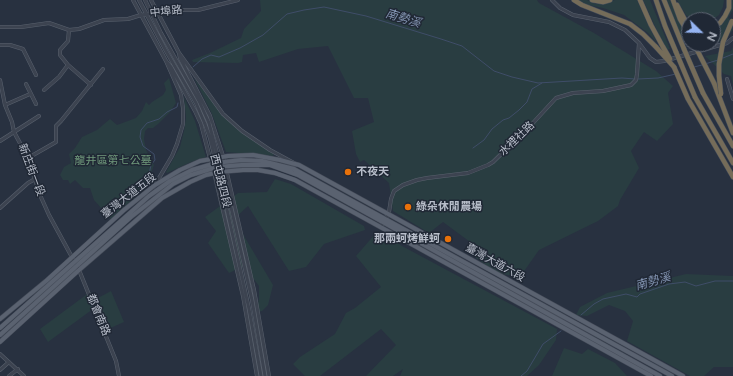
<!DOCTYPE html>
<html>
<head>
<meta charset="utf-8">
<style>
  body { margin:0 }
  #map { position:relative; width:733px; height:376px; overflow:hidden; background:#283140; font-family:"Varela Round",sans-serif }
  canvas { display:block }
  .north { position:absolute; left:681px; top:12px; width:40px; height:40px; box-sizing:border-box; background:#202835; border:1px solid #5d6471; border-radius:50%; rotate:113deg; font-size:11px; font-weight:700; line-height:16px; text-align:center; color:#b8beca }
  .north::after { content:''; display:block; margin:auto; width:14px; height:18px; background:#95b4f2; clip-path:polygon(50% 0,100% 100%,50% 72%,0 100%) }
</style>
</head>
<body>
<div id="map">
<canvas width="733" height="376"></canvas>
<div class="north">N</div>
</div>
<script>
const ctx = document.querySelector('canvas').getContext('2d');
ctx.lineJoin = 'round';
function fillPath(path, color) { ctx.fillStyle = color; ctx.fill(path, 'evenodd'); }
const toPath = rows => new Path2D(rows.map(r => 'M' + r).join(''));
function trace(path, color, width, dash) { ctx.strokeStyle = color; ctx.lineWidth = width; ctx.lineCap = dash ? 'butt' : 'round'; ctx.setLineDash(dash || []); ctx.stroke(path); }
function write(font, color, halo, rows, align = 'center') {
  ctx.font = font + ' "Varela Round","Noto Sans TC",sans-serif'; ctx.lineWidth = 3; ctx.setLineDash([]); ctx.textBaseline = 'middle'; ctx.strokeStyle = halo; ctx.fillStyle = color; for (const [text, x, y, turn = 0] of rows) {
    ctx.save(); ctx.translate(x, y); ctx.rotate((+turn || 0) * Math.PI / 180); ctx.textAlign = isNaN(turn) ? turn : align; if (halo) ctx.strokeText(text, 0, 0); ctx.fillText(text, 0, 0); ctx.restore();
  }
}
fillPath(toPath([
  [260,0,537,0,539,3,594,33,656,71,673,86,668,93,673,124,657,141,644,132,631,151,639,168,620,200,618,206,598,221,539,250,520,277,496,273,475,257,481,250,443,222,429,233,393,211,389,183,364,160,360,162,356,154,352,131,374,122,368,98,354,98,328,46,298,49,259,62,256,53,243,55,242,62,238,63,193,62,192,60,210,53,241,38,244,29,261,11],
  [577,0,587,0,596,4,602,4,615,0,637,0,657,43,648,33,624,15,603,8,588,5],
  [643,0,650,0,670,49,666,50],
  [667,0,670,0,681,25,689,39,683,41],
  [677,0,724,0,723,7,719,15,712,20,692,20,686,15],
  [732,0,733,0,733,10,728,18,733,21,733,30,726,38,713,44,713,29,719,25,728,16,731,7],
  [733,47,733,85,731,76,724,74,705,56,731,51],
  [169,78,176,103,170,112,158,124,153,128,148,128,145,131,144,139,146,150,154,165,149,179,151,183,111,219,94,200,90,188,83,188,75,180,70,184,68,180,63,180,60,175,64,167,71,163,69,154,75,148,82,137,97,130,110,119,117,125,136,118,142,111,146,102,149,105,152,102,163,95,166,90,164,83],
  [194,78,226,118,249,138,274,154,273,156,226,152,212,114],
  [184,97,195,121,206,157,191,162,167,173,166,172,180,147,184,131,186,118],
  [275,179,291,184,364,226,365,230,324,244,306,267,289,271,248,206,234,219,273,285,268,305,262,311,256,312,259,299,259,286,244,266,229,273,208,243,216,231,205,217,238,193,267,192],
  [376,233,381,233,402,246,557,329,556,340,539,365,527,376,400,376,403,369,393,376,366,376,396,345,381,329,320,376,305,376,293,364,300,357,335,334,346,313,355,308,381,287,356,256],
  [686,274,733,276,733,367,714,367,704,376,690,376,627,341,633,321,625,311,609,305,587,316,576,315,580,307,607,293],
  [111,291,124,322,106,330,99,309,93,309,48,342,40,329,90,292,96,299],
  [564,348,582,354,588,349,615,363,627,376,552,376]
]), '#293d41');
trace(toPath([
  [723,58,733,54],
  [705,64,718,60],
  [193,67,202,59,211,55,219,57,240,48,263,35,287,14,304,10,324,7,366,16,441,39,462,46,494,71,512,77,538,83,622,78,635,79],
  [694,67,702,65],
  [638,79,658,78,676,74],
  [473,148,484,140,492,129,503,120,509,118,519,110,527,102,532,89,542,83],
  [149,174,151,165,155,160,154,154,143,146,140,137,141,130,147,123,159,119,167,112,177,107,178,103],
  [581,315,594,304,603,299,626,294,637,297,640,294,669,284,685,282,696,286,715,281,733,281],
  [521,376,527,371,543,344,561,331]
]), '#3f4d68', 1);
const minor = toPath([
  [133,0,166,61,181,95,183,108,183,124,177,144,172,156,149,195],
  [139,0,166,51,196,103,205,124],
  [145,0,161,33,199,101,209,123],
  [151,0,179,53,223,114,242,131,270,150,294,163],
  [552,0,560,8,573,15,609,22,625,30,639,43,650,58,656,62,664,61,727,43,733,38],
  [0,27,21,27,49,23,69,30,79,29,104,20,128,19,141,15,174,10,198,10,238,0],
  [69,30,68,41,60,50,60,55,68,65,91,85],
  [0,45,10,45,23,49,36,75],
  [179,53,180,58,210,116,223,156,254,290,269,376],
  [166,61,171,67,195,111,201,124,212,166],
  [727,79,733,99],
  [0,80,5,105,12,122,14,132,28,158,40,195,49,215,79,270,116,361,119,376],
  [26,84,36,104],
  [44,90,59,77,68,65],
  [5,105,30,94],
  [0,141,39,116],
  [28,158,56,142,56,126,61,121,103,69],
  [214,172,243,296,257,376],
  [230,203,252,300,265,376],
  [226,205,249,309,261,376],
  [0,208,28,183,35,179],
  [381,227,389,212,391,199,394,191,403,185,417,180,427,178,468,173,488,165,493,162,532,124,556,98,573,93,603,91,631,85,636,80,637,74,639,43],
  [0,354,24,376],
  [0,370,9,362],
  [9,376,18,369]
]);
const major = toPath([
  [0,319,46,281,124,210,155,185,180,170,200,161,228,156,253,155,280,160,299,165,683,376],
  [0,328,149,196,170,181,192,170,216,163,241,160,262,161,294,169,672,376],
  [0,335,131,217,173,184,191,175,217,167,242,165,270,165,298,175,660,376],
  [0,342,79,270,162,198,190,182,206,175,219,172,243,170,258,170,275,173,295,180,651,376]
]);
const highway = toPath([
  [574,0,582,5,630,24,643,34,656,47],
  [592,0,603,2,610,0],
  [640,0,651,25,663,47],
  [656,0,665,26,676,52],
  [664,0,684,49],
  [673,0,680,19,689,34],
  [677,5,685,20,689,24],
  [713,26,720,23,725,16,729,8,729,0],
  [674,67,688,99,733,177],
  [714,83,733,133],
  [703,93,733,146],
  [695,97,733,163]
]);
trace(minor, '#59616d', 4);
trace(major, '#454c59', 5);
trace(highway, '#464e5a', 5.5);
trace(minor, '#3c4350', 3);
trace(major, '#5a6270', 4);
trace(highway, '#756c59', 4.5);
const minorBridge = toPath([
  [209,123,230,203],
  [205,124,210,138,226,205]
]);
const highwayBridge = toPath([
  [694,44,714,83],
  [656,47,674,67],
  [663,47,670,59],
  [684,49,703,93],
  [676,52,695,97],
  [721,94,719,76,719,64,723,42,732,21]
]);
trace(minorBridge, '#59616d', 4, []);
trace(highwayBridge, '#464e5a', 5.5, []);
trace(minorBridge, '#3c4350', 3);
trace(highwayBridge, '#756c59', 4.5);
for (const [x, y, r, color] of [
  [348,172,4,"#e8710a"],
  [408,207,4,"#e8710a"],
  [448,239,4,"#e8710a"]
]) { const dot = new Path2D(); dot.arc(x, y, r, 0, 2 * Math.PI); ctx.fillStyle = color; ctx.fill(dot); trace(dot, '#202835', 1.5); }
write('11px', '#b8beca', '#202835', [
  ["中埠路",166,12,-6],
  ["水裡社路",517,139,-44],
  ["新庄街一段",31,170,69],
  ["西屯路四段",220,181,76],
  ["臺灣大道五段",129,196,-38],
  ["臺灣大道六段",495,263,29],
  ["都會南路",98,315,68]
]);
write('11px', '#719a7c', '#202835', [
  ["龍井區第七公墓",113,161]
]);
write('bold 11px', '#b8beca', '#202835', [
  ["不夜天",356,172],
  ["綠朵休閒農場",416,207],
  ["那兩蚵烤鮮蚵",440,239,"right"]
], 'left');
write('italic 12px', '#8293b0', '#202835', [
  ["南勢溪",403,19,17],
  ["南勢溪",653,282,-16]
]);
</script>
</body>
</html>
